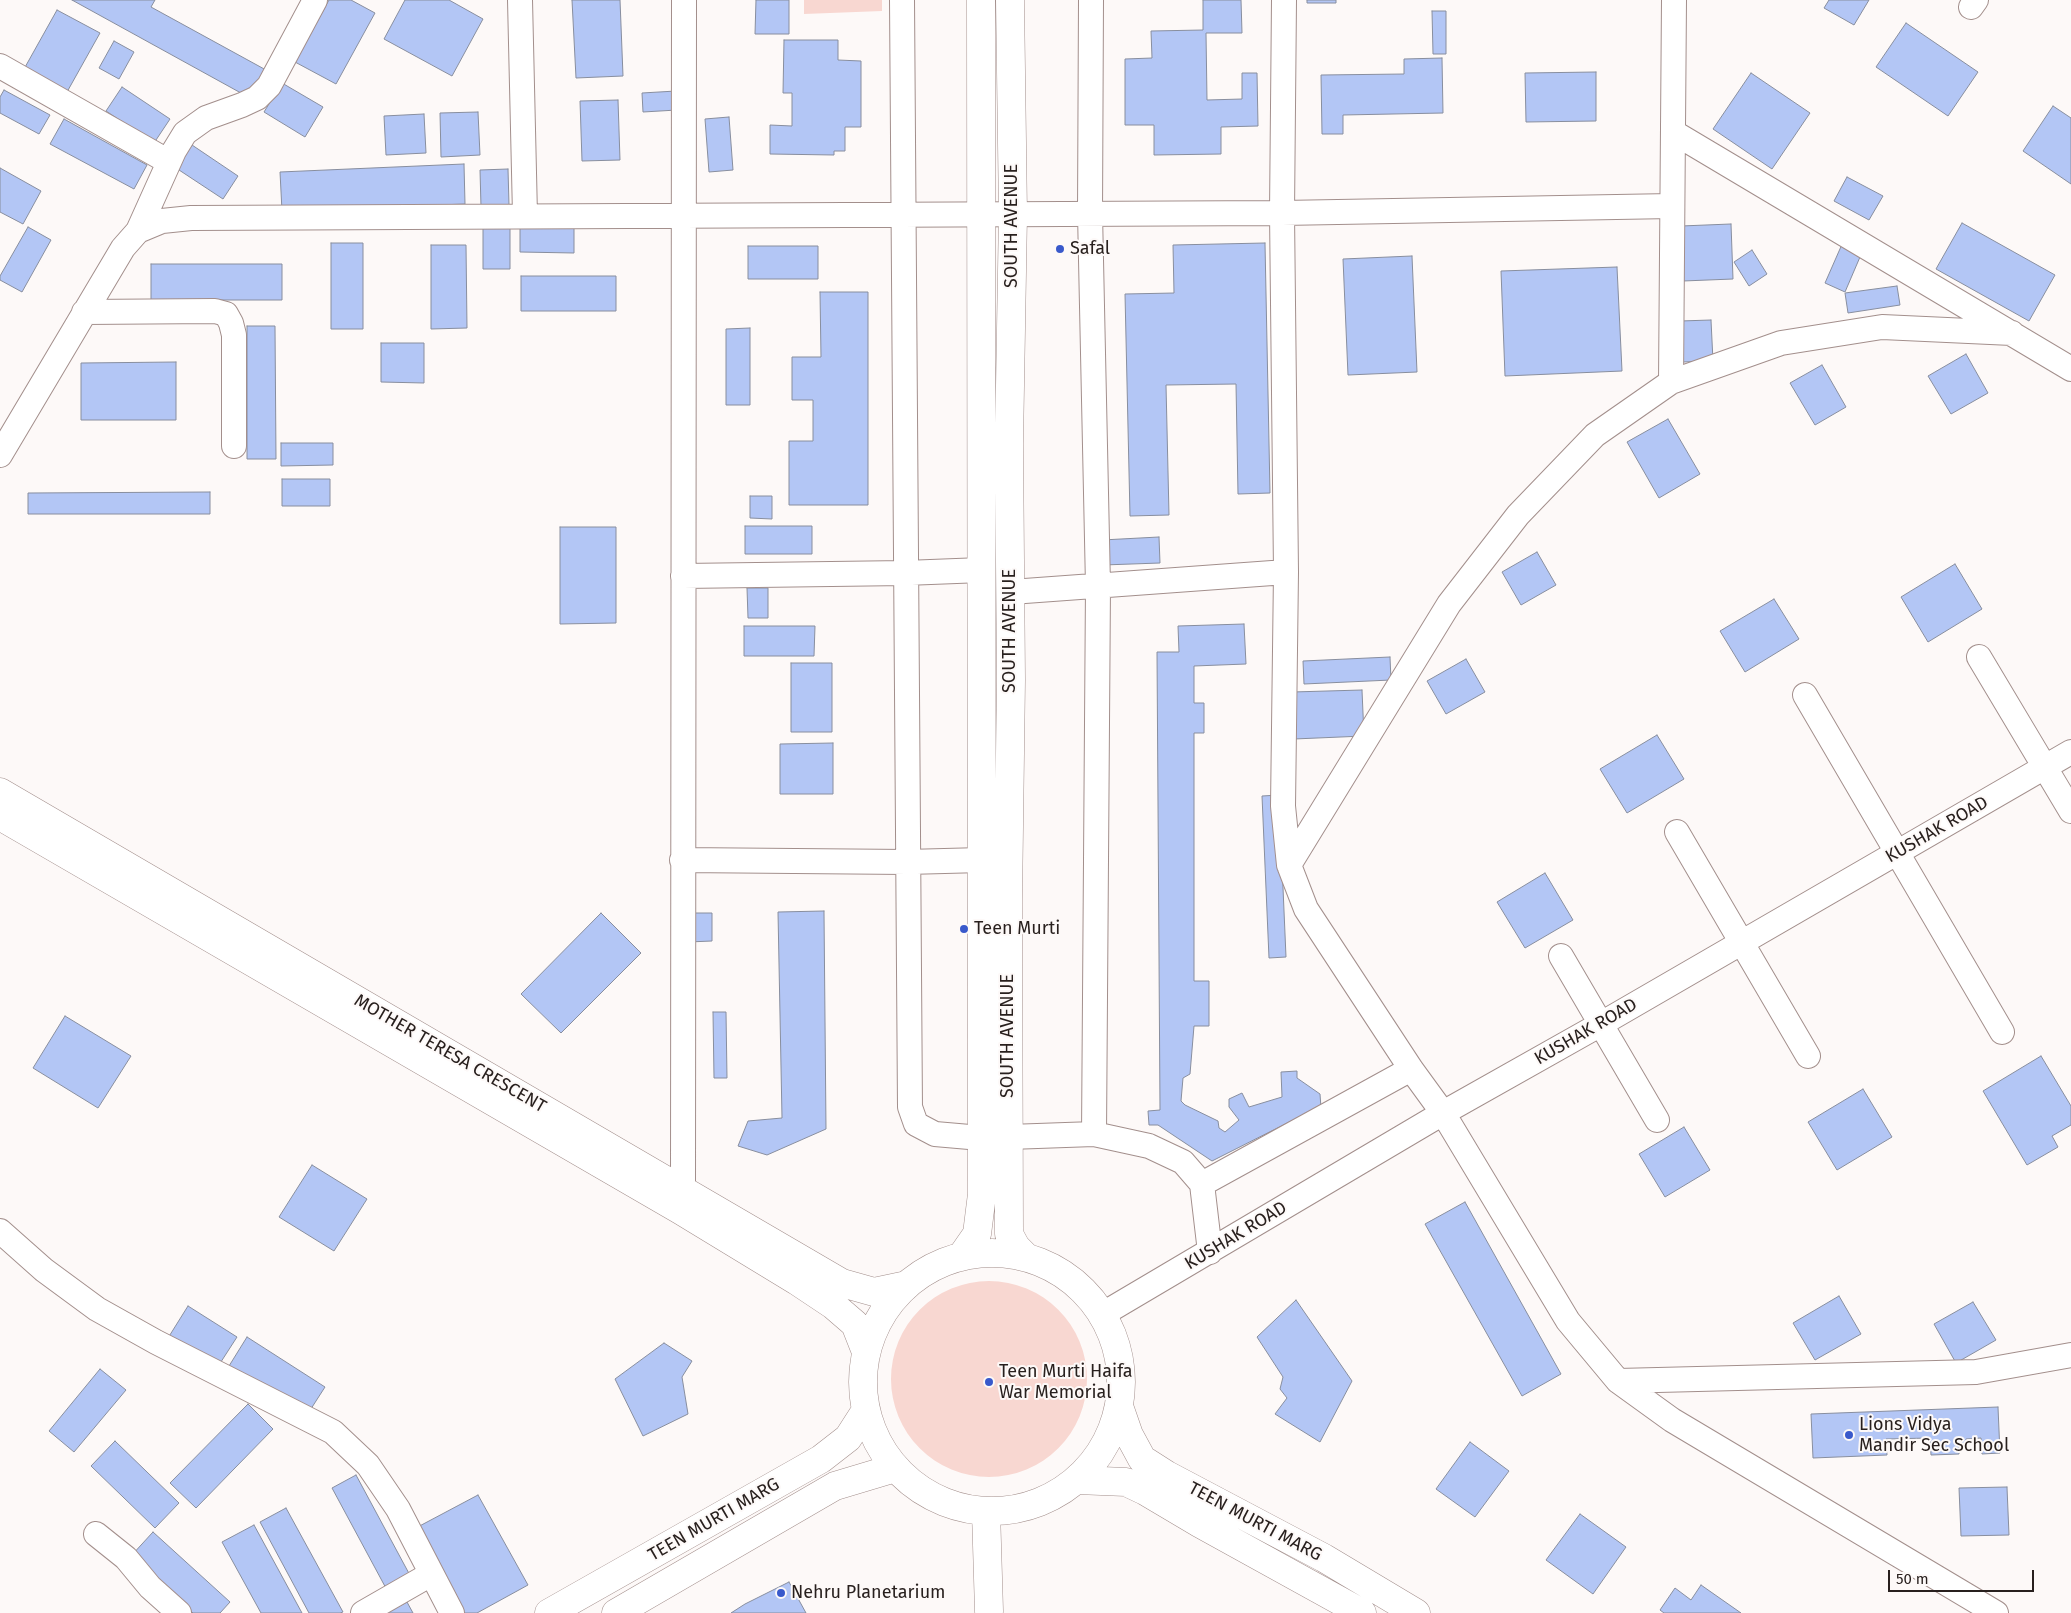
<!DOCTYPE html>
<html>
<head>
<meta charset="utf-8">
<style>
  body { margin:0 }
  #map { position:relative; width:2071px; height:1613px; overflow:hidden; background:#fdf9f8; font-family:"Fira Sans",sans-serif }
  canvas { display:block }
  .scale { position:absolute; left:1888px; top:1570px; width:146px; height:22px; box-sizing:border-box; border:2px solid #28201e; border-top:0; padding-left:6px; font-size:15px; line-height:18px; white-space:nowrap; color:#28201e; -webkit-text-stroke:4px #fdf9f8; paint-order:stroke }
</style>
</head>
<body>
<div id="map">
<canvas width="2071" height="1613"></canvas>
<div class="scale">50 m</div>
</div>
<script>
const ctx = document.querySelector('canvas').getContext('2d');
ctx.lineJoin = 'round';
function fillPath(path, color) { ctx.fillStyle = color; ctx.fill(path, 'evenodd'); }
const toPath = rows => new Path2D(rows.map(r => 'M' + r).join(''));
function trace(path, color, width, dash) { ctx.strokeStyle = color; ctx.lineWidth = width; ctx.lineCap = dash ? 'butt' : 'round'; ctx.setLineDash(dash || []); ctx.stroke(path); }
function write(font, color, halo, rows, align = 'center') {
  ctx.font = font + ' "Fira Sans",sans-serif'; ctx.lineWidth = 4; ctx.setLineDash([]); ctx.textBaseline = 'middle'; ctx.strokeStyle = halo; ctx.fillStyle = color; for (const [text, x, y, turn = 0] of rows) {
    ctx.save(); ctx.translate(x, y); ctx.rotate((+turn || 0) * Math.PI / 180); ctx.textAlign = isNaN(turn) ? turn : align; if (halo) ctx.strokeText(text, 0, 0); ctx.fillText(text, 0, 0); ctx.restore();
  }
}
fillPath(toPath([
  [804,0,882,0,882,11,804,14],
  '891 1379a98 98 0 1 1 196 0a98 98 0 1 1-196 0Z'
]), '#f8d7d1');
const building = toPath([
  [72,0,155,0,151,7,266,70,250,98,72,0],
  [329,0,351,0,375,13,336,84,295,62,329,0],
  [405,0,449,0,483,19,452,76,384,39,405,0],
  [572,0,620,0,623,76,576,78,572,0],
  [756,0,789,0,789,34,755,34,756,0],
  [1203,0,1241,0,1242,33,1206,33,1207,100,1242,99,1242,73,1257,73,1258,126,1221,127,1221,154,1154,155,1154,125,1125,125,1125,59,1152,58,1151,31,1203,30,1203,0],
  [1307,0,1336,0,1336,3,1307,3,1307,0],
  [1829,0,1869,0,1854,25,1824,8,1829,0],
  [57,10,100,33,67,92,24,69,57,10],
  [1432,11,1446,11,1446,54,1433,54,1432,11],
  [1906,23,1978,72,1948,116,1876,67,1906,23],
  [784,40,838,40,838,60,861,61,861,127,845,127,845,151,834,151,834,155,770,154,770,125,792,126,792,93,783,93,784,40],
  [114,41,134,52,119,79,99,68,114,41],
  [1442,58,1443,113,1343,115,1343,134,1322,134,1321,75,1404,74,1404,59,1442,58],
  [1596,72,1596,121,1526,122,1525,73,1596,72],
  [1751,73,1810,113,1772,169,1713,129,1751,73],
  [282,83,323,107,305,137,264,112,282,83],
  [122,87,170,119,154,143,106,111,122,87],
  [4,90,50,115,39,134,0,113,0,97,4,90],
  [676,91,677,110,643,112,642,93,676,91],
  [618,100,620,160,582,161,580,101,618,100],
  [2053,106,2071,118,2071,184,2023,151,2053,106],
  [478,112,480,155,441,157,440,113,478,112],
  [424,114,426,153,386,155,384,116,424,114],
  [729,117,733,170,709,172,705,119,729,117],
  [64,119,147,165,134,189,50,144,64,119],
  [192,145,238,176,223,199,176,168,192,145],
  [464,164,465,204,282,211,280,172,464,164],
  [0,168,41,191,23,224,0,212,0,168],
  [508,169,509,205,481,207,480,170,508,169],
  [1847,177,1883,196,1869,220,1834,201,1847,177],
  [1962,223,2055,275,2029,321,1936,269,1962,223],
  [1731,224,1733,279,1683,281,1681,226,1731,224],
  [520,225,574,225,574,253,520,252,520,225],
  [28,227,51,240,22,292,0,280,0,276,28,227],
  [483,228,510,228,510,269,483,269,483,228],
  [1843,242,1863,250,1845,292,1825,283,1843,242],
  [331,243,363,243,363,329,331,329,331,243],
  [1265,243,1270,493,1238,494,1236,384,1166,385,1169,515,1130,516,1125,294,1174,293,1173,245,1265,243],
  [431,245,466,245,467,328,431,329,431,245],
  [748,246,818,246,818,279,748,279,748,246],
  [1752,250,1767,274,1749,286,1734,262,1752,250],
  [1412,256,1417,372,1348,375,1343,259,1412,256],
  [151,264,282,264,282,300,151,300,151,264],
  [1617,267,1622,371,1505,376,1501,271,1617,267],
  [521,276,616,276,616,311,521,311,521,276],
  [1897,286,1900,305,1848,313,1845,293,1897,286],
  [820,292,868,292,868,505,789,505,789,441,813,441,813,400,792,400,792,357,821,357,820,292],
  [1711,320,1713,361,1682,362,1680,321,1711,320],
  [247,326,275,326,276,459,247,459,247,326],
  [750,328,750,405,726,405,726,329,750,328],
  [381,343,424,343,424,383,381,382,381,343],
  [1966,354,1988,393,1951,414,1928,376,1966,354],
  [176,362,176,420,81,420,81,363,176,362],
  [1822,365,1846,407,1815,425,1790,383,1822,365],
  [1668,419,1700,474,1659,498,1627,442,1668,419],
  [281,443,333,443,333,465,281,466,281,443],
  [282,479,330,479,330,506,282,506,282,479],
  [210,492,210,514,28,514,28,493,210,492],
  [750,496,772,496,772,519,750,518,750,496],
  [745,526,812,526,812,554,745,554,745,526],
  [560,527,616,527,616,623,560,624,560,527],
  [1159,537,1160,563,1103,565,1102,540,1159,537],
  [1537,552,1556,585,1521,605,1502,572,1537,552],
  [1955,564,1982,609,1928,642,1901,597,1955,564],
  [747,588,768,588,768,618,748,618,747,588],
  [1774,599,1799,639,1745,672,1720,631,1774,599],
  [1244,624,1246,664,1194,666,1194,703,1204,703,1204,733,1194,733,1194,981,1209,981,1209,1026,1194,1026,1190,1074,1183,1078,1181,1101,1185,1105,1218,1121,1219,1128,1225,1132,1239,1120,1229,1107,1229,1099,1242,1093,1249,1107,1282,1097,1281,1072,1297,1071,1297,1078,1320,1094,1321,1108,1315,1109,1212,1161,1158,1125,1149,1125,1148,1111,1160,1110,1157,652,1179,652,1178,626,1244,624],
  [744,626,815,626,814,656,744,656,744,626],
  [1390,657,1391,680,1304,684,1303,661,1390,657],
  [1466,659,1485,692,1446,714,1427,681,1466,659],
  [791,663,832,663,832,732,791,732,791,663],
  [1362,690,1364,736,1294,739,1292,692,1362,690],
  [1657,735,1684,779,1627,813,1600,769,1657,735],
  [833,743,833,794,780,794,780,744,833,743],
  [1279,795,1286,957,1269,958,1262,796,1279,795],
  [1545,873,1573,920,1525,948,1497,902,1545,873],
  [824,911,826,1129,767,1155,738,1146,748,1121,782,1118,778,912,824,911],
  [601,913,641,953,561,1033,521,994,601,913],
  [688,913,712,913,712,941,688,942,688,913],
  [713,1012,726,1012,727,1078,714,1078,713,1012],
  [65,1016,131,1056,98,1108,33,1068,65,1016],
  [2041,1056,2071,1106,2071,1125,2052,1136,2058,1147,2027,1165,1983,1091,2041,1056],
  [1863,1089,1892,1137,1837,1170,1808,1122,1863,1089],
  [1684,1127,1710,1170,1665,1197,1639,1154,1684,1127],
  [312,1165,367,1199,334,1251,279,1217,312,1165],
  [1465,1202,1561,1374,1522,1396,1425,1224,1465,1202],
  [1839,1296,1861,1334,1815,1360,1793,1323,1839,1296],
  [1296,1300,1352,1381,1320,1442,1275,1414,1287,1398,1280,1389,1283,1377,1257,1337,1296,1300],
  [1973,1302,1996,1340,1956,1363,1934,1324,1973,1302],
  [188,1306,237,1337,217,1368,168,1338,188,1306],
  [247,1337,325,1387,307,1415,229,1366,247,1337],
  [664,1343,692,1361,682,1377,688,1414,643,1436,615,1379,664,1343],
  [100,1369,126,1390,74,1452,49,1431,100,1369],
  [248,1404,273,1429,196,1508,170,1483,248,1404],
  [1998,1407,2000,1453,1982,1454,1981,1438,1966,1439,1966,1445,1959,1446,1959,1454,1931,1455,1930,1438,1886,1439,1887,1455,1813,1458,1811,1414,1998,1407],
  [115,1441,179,1503,155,1528,91,1466,115,1441],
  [1470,1442,1509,1471,1475,1517,1436,1489,1470,1442],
  [356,1475,412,1579,388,1592,332,1488,356,1475],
  [2007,1487,2009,1535,1961,1536,1959,1488,2007,1487],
  [478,1495,528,1585,477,1613,457,1613,412,1530,478,1495],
  [286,1508,343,1612,340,1613,309,1613,260,1522,286,1508],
  [1580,1514,1626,1547,1593,1594,1546,1560,1580,1514],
  [254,1525,302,1613,261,1613,222,1542,254,1525],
  [153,1532,230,1602,220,1613,193,1613,131,1556,153,1532],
  [789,1582,806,1613,731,1613,745,1604,789,1582],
  [1701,1585,1741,1613,1664,1613,1660,1610,1675,1588,1691,1600,1701,1585],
  [407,1602,413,1613,386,1613,407,1602]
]);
fillPath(building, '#b3c6f5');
trace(building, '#888e9e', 1);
const minor = toPath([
  [520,0,525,215],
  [902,0,910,1107,916,1124,935,1134,981,1138],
  [1284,0,1282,213,1286,572,1283,806,1289,865,1306,909,1411,1069,1443,1113,1568,1321,1618,1381,1672,1420,1996,1613],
  [1971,7,1976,0],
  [0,66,169,162],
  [1673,132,2071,369],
  [138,231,174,151,185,133,206,118,242,105,257,98,269,86,315,0],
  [84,312,215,311,226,314,231,323,234,335,234,446],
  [1671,382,1674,0],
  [0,455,123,248,138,231,162,221,191,218,1282,213,1672,206],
  [683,576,905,573,982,570],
  [1011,592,1286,572],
  [1979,657,2071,811],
  [1805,695,2002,1032],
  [1677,832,1808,1056],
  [682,860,907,862,982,860],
  [1289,865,1449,604,1518,515,1595,435,1671,382,1781,343,1882,327,2012,333],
  [1561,956,1657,1120],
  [1094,1134,1149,1146,1183,1162,1202,1184,1210,1252],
  [1009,1137,1094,1134,1098,586,1090,213,1091,0],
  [1202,1184,1411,1069],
  [683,1190,684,0],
  [0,1231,44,1270,97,1309,156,1342,333,1432,368,1465,398,1509,452,1613],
  [1103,1314,1443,1113,1601,1024,2071,752],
  [1618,1381,1976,1372,2071,1355],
  [96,1534,126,1558,150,1587,179,1613],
  [363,1613,431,1574]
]);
const major = toPath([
  [1010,0,1013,214,1009,443,1011,680,1008,900,1009,1234,1016,1247,1026,1257],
  [0,792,842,1283,874,1292,907,1285],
  [0,816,680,1210,797,1281,833,1305,855,1324,866,1352],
  '863 1382a129 129 0 1 1 258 0a129 129 0 1 1-258 0Z',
  [961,1257,977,1234,982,1194,981,0],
  [1120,1409,1129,1435,1142,1459,1167,1475,1324,1558,1416,1613],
  [1077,1480,1126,1482,1145,1491,1199,1523,1362,1613],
  [986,1511,989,1611],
  [549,1613,821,1459,848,1438,866,1410],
  [616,1613,835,1486,895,1468]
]);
trace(minor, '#a38f8c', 26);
trace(major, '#a38f8c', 29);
trace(minor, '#fff', 24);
trace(major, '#fff', 28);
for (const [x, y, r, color] of [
  [1060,249,5,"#3959cb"],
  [964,929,5,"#3959cb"],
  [989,1382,5,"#3959cb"],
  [1849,1435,5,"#3959cb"],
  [781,1593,5,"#3959cb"]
]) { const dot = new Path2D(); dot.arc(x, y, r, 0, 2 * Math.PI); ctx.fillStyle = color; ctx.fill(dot); trace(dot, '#fdf9f8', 2); }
write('18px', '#28201e', '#fdf9f8', [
  ["SOUTH AVENUE",1012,226,-90],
  ["SOUTH AVENUE",1010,631,-90],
  ["KUSHAK ROAD",1937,830,-30],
  ["KUSHAK ROAD",1586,1032,-30],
  ["SOUTH AVENUE",1008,1036,-90],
  ["MOTHER TERESA CRESCENT",450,1054,30],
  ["KUSHAK ROAD",1236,1236,-31],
  ["TEEN MURTI MARG",714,1520,-30],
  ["TEEN MURTI MARG",1255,1522,28]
]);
write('18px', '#28201e', '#fdf9f8', [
  ["Safal",1070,249],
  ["Teen Murti",974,929],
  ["Teen Murti Haifa",999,1372],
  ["War Memorial",999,1393],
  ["Lions Vidya",1859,1425],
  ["Mandir Sec School",1859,1446],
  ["Nehru Planetarium",791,1593]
], 'left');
</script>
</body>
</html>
